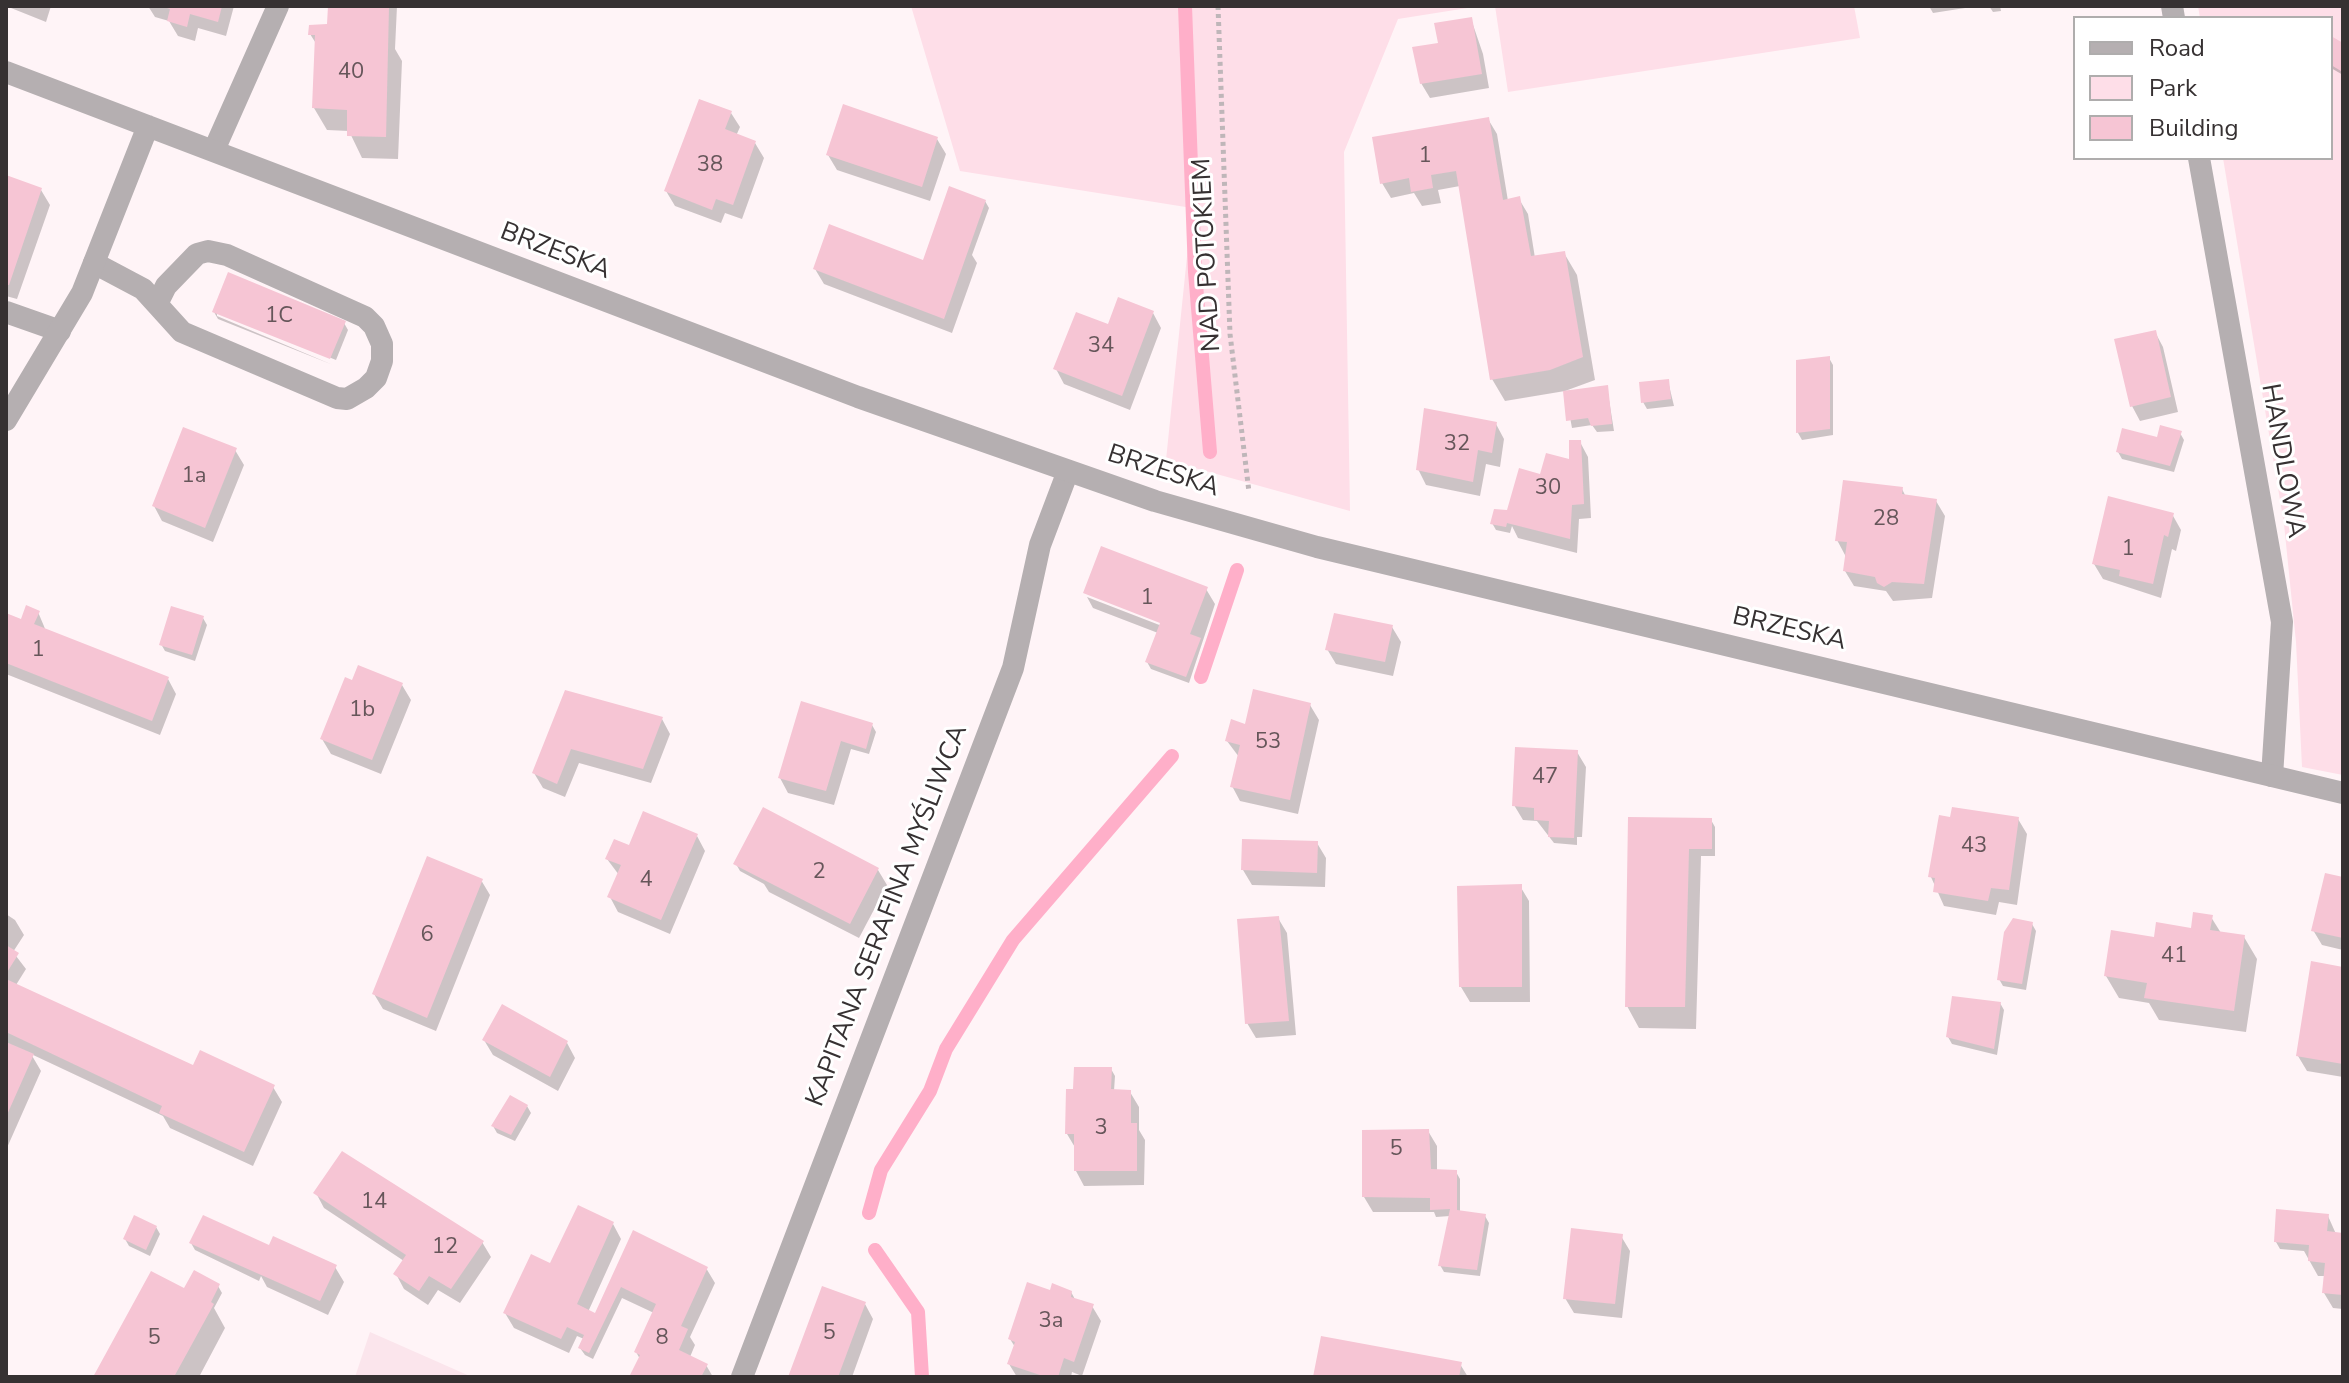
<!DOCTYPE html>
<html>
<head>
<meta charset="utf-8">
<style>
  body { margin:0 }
  #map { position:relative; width:2349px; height:1383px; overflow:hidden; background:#fff4f7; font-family:"Nunito Sans",sans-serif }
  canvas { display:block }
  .frame { position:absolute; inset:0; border:8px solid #363132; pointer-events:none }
  .legend { position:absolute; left:2073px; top:16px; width:260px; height:144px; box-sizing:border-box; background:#fff; border:2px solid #afadad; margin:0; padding:10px 14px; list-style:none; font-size:24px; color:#363132 }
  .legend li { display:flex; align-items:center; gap:16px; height:40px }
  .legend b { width:40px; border:2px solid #afadad }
</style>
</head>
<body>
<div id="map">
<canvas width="2349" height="1383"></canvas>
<div class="frame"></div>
<ul class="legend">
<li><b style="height:10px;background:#b5afb1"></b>Road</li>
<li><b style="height:22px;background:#fedee8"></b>Park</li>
<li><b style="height:22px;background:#f6c5d4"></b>Building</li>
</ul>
</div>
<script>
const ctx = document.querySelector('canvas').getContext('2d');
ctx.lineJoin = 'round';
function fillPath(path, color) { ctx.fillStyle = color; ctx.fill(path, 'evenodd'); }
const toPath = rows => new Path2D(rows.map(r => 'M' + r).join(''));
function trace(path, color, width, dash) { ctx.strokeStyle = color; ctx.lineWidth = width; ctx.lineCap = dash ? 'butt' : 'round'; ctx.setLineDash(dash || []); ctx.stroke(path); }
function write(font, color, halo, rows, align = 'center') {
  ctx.font = font + ' "Nunito Sans",sans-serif'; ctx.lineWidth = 6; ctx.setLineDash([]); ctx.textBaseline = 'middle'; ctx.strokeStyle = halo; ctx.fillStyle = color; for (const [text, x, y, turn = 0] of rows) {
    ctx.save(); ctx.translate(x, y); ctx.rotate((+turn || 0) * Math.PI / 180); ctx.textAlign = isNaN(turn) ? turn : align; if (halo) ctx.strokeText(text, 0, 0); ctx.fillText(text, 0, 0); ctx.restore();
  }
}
fillPath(toPath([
  [370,1332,472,1377,355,1377]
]), '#fbe5ec');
fillPath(toPath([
  [911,6,1480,6,1398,19,1344,152,1350,511,1166,460,1192,208,960,171],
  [1495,6,1854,6,1860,38,1508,92],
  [2198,6,2343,6,2343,775,2302,767,2296,642,2284,524,2223,158,2331,158,2331,18,2200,18]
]), '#fedee8');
fillPath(toPath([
  [6,6,51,6,46,22],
  [148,6,234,6,226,36,198,28,195,41,178,36,169,21,155,17],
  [330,6,397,6,395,49,402,61,398,159,362,158,349,131,327,130,314,108,317,45,310,34,329,26],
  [1929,6,1978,6,1933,13],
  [1989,6,2000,6,2001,11,1993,12],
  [1471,19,1483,54,1489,88,1430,98,1421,83,1440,45],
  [2331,38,2343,45,2343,75,2331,68],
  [731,113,740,127,736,136,755,143,764,158,742,219,725,213,721,223,675,206,666,191],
  [1488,119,1497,134,1508,201,1519,199,1528,214,1535,258,1564,253,1577,275,1595,380,1565,391,1607,387,1614,431,1597,432,1592,425,1572,428,1565,391,1505,401,1492,379,1460,186,1438,190,1441,203,1422,206,1414,193,1391,198,1382,183],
  [937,139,946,154,930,201,837,170,828,155],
  [6,178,41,190,50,205,17,299,6,296],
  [985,201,989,208,972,255,977,263,952,333,824,284,815,269,924,262],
  [229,275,344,323,348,330,336,360,217,312,217,316,333,365,218,319,214,312],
  [1153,313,1161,328,1130,410,1064,384,1056,369],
  [2155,332,2163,347,2178,412,2140,421,2132,406],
  [1829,358,1833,365,1833,435,1802,440,1798,433,1798,362],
  [1668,381,1674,406,1647,409,1643,402],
  [1496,424,1504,439,1500,467,1486,464,1480,496,1426,485,1418,469],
  [2180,433,2184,440,2174,472,2122,459,2118,452],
  [1580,442,1588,457,1591,518,1579,519,1577,553,1518,538,1512,526,1510,533,1496,530,1492,523,1511,513,1542,477,1571,462],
  [235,450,244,465,213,542,162,521,154,506],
  [1902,489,1906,497,1936,501,1945,516,1932,598,1893,601,1886,591,1854,586,1845,571,1845,555,1837,540],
  [2172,514,2181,530,2176,551,2172,549,2161,598,2103,579,2094,564],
  [1206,589,1215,604,1189,683,1151,669,1147,662,1158,633,1093,608,1087,597,1162,626,1162,621,1085,593],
  [38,612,46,631,168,679,176,694,160,735,6,674,6,615,22,621],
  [203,618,207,625,195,661,165,651,161,644],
  [1392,627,1401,642,1393,676,1336,664,1327,649],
  [402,685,411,700,381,774,331,754,322,739],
  [566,692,662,719,670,734,651,783,579,763,565,797,543,788,534,773],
  [802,703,872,725,876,732,869,754,851,749,834,805,788,793,780,778],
  [1310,705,1319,720,1298,814,1240,801,1232,786,1239,757,1227,741,1247,726],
  [1577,752,1586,767,1582,837,1577,837,1577,845,1554,843,1537,821,1523,820,1514,805],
  [1630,819,1711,820,1715,827,1715,856,1701,856,1696,1029,1639,1028,1627,1006],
  [2018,819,2027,834,2017,905,1999,902,1996,915,1944,906,1931,877],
  [697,836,705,851,670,934,618,912,610,897,619,875,607,859,630,848],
  [1317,843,1326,858,1325,887,1252,885,1243,870],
  [736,864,878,870,887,885,859,938,769,892,764,884,740,871],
  [2343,879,2343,950,2322,945,2313,930],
  [481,880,490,895,436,1031,383,1009,374,994],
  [1520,886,1529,901,1530,1002,1470,1002,1461,987],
  [6,914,15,920,24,935,13,952,26,969,16,985,194,1068,273,1087,282,1102,253,1166,170,1128,163,1116,31,1054,41,1071,6,1150],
  [2211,917,2221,933,2244,937,2257,959,2246,1032,2159,1020,2149,1003,2119,998,2106,976,2156,939,2193,930],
  [1278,918,1287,933,1296,1035,1256,1038,1247,1023],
  [2032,924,2036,931,2026,990,2003,986,1999,979],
  [2343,969,2343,1077,2307,1071,2298,1056],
  [2000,1003,2004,1010,1997,1055,1952,1044,1948,1037],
  [484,1040,567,1043,575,1058,558,1091,493,1055],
  [1111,1069,1115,1076,1114,1091,1130,1092,1139,1107,1139,1130,1145,1140,1144,1185,1084,1186,1076,1171,1076,1149,1067,1134,1077,1091],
  [527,1106,531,1113,515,1141,497,1133,493,1126],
  [1428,1131,1437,1146,1437,1171,1456,1172,1460,1179,1460,1213,1485,1216,1489,1223,1480,1276,1444,1272,1440,1265,1450,1216,1436,1217,1434,1212,1373,1212,1364,1197],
  [316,1193,482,1242,491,1257,460,1303,438,1290,428,1305,404,1289,396,1274,404,1261,324,1208],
  [2328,1216,2336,1234,2343,1235,2343,1309,2333,1308,2324,1293,2326,1276,2318,1276,2304,1251,2280,1249,2276,1242],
  [613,1224,621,1239,588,1312,596,1316,634,1233,706,1268,715,1283,690,1337,695,1345,690,1357,706,1365,713,1377,631,1377,640,1359,636,1352,654,1313,622,1298,593,1359,585,1355,580,1348,584,1339,577,1336,569,1353,514,1328,505,1313,551,1265],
  [156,1227,160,1234,150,1256,129,1246,125,1239],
  [1621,1236,1630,1251,1622,1318,1574,1313,1565,1298],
  [191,1243,270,1247,335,1267,344,1282,328,1315,267,1287,261,1276,259,1281,195,1250],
  [218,1286,222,1293,214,1308,225,1328,199,1377,95,1377,185,1291],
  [1051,1292,1071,1292,1076,1301,1092,1306,1101,1321,1082,1376,1072,1372,1071,1377,1017,1377,1009,1364,1015,1347,1010,1339],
  [865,1304,873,1319,852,1377,790,1377],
  [1460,1364,1468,1377,1315,1377]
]), '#0003');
trace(toPath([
  [1185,6,1195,272,1210,452],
  [1201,677,1237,570],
  [869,1213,881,1170,930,1091,946,1049,1013,940,1172,756],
  [875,1250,918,1312,922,1377]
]), '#ffafc9', 14);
fillPath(toPath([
  [161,6,222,6,218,22,190,14,187,27,167,21,170,9],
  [328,6,389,6,386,137,347,136,347,110,312,108,315,35,308,35,309,25,327,24],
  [1472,17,1482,74,1420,84,1412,47,1438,43,1434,23],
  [2331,36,2343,43,2341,71,2331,65],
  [699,99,732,111,725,129,756,141,733,205,716,199,712,210,664,191],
  [843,104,938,137,922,187,826,155],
  [1489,117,1503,200,1520,196,1531,256,1565,251,1583,357,1550,370,1490,380,1456,171,1431,175,1433,188,1411,192,1409,178,1380,184,1372,137],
  [6,175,42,188,9,285,6,285],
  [949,186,986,200,944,319,813,269,829,224,923,260],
  [228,272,346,321,330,359,212,312],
  [1118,297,1154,311,1122,396,1053,369,1076,312,1108,324],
  [2156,330,2171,397,2130,407,2114,339],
  [1830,356,1830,429,1796,433,1796,360],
  [1669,379,1671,399,1641,403,1639,382],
  [1608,385,1612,424,1591,426,1588,418,1566,421,1563,391],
  [1424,408,1497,422,1492,453,1478,450,1473,482,1416,470],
  [2160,425,2182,431,2170,466,2116,452,2122,428,2157,437],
  [183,427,237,448,205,528,152,506],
  [1569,440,1581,440,1584,504,1572,505,1570,539,1507,523,1506,527,1490,524,1494,509,1507,510,1519,468,1540,474,1546,453,1569,459],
  [1843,480,1903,487,1902,494,1937,499,1924,584,1892,582,1884,587,1877,583,1875,577,1843,571,1847,542,1835,541],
  [2108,496,2174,513,2168,537,2164,535,2153,584,2119,576,2120,570,2092,564],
  [1101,546,1208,587,1190,634,1201,638,1186,677,1145,662,1160,623,1083,593],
  [26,605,40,611,34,624,169,677,152,721,6,663,6,613,21,619],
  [171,606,204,616,192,655,159,645],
  [1334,613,1393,625,1385,662,1325,650],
  [358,665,403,683,372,760,320,739,345,677,352,680],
  [1253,689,1311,703,1290,800,1230,787,1240,745,1225,741,1231,719,1245,724],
  [565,690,663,717,643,769,571,749,557,784,532,773],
  [801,701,873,723,866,749,841,741,826,791,778,778],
  [1515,747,1578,750,1574,838,1548,837,1549,821,1534,820,1534,808,1512,806],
  [763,807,879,868,850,924,733,864],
  [1952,807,2019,817,2009,890,1991,888,1988,901,1933,892,1935,878,1928,877,1939,815,1950,817],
  [643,811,698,834,661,920,607,897,621,865,605,859,614,839,629,845],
  [1628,817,1712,818,1712,849,1689,849,1685,1007,1625,1007],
  [1242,839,1318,841,1317,873,1241,870],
  [427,856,483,879,427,1018,372,994],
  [2325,873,2343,877,2343,938,2311,931],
  [1522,884,1522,987,1459,987,1457,886],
  [2193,912,2213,915,2210,930,2245,935,2234,1011,2144,998,2147,983,2104,976,2111,930,2154,937,2156,922,2191,928],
  [1279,916,1289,1021,1245,1024,1237,919],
  [2013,918,2033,922,2022,984,1997,980,2004,932],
  [6,945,19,953,6,974],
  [2311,961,2343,967,2343,1064,2296,1056],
  [6,979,193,1065,200,1050,275,1085,244,1152,159,1113,162,1106,6,1032],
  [1952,996,2001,1002,1994,1049,1946,1037],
  [502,1004,568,1041,550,1077,482,1040],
  [6,1042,34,1054,6,1117],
  [1074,1067,1112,1067,1111,1089,1131,1090,1131,1123,1137,1123,1137,1171,1074,1171,1074,1134,1065,1134,1066,1089,1073,1089],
  [510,1095,528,1105,511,1135,491,1126],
  [1429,1129,1431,1169,1457,1170,1457,1210,1486,1214,1477,1270,1438,1266,1450,1209,1430,1210,1430,1198,1362,1197,1362,1130],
  [342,1151,484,1241,451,1289,429,1276,419,1291,393,1274,406,1255,313,1193],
  [578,1205,614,1222,577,1304,595,1313,633,1230,708,1267,681,1326,688,1329,679,1350,708,1364,701,1377,629,1377,640,1355,634,1352,656,1304,621,1287,589,1353,578,1348,584,1335,567,1327,561,1339,503,1313,531,1254,550,1263],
  [2276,1209,2329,1214,2327,1231,2343,1233,2343,1295,2322,1293,2325,1263,2308,1261,2309,1245,2274,1242],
  [134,1215,157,1226,146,1250,123,1239],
  [203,1215,269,1245,273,1236,337,1265,320,1301,189,1243],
  [1571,1228,1623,1234,1615,1304,1563,1299],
  [194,1270,220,1284,211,1302,214,1304,175,1375,179,1377,93,1377,151,1271,184,1288],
  [1027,1282,1050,1290,1052,1283,1072,1291,1071,1297,1094,1304,1074,1362,1064,1358,1058,1377,1046,1377,1007,1364,1015,1342,1008,1339],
  [822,1286,866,1302,838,1377,788,1377],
  [1321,1336,1462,1362,1459,1377,1313,1377]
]), '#f6c5d4');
trace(toPath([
  [1218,6,1230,334,1249,492]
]), '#bfb6b9', 5, [4, 4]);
trace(toPath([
  [94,263,143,289,182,332,337,398,347,399,366,388,376,378,382,361,382,344,374,326,365,317,227,255,208,251,197,254,166,286,157,304],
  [6,312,60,331]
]), '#b5afb1', 22);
trace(toPath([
  [2172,6,2174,18],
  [214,150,278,6],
  [2199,158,2282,622,2272,776],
  [742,1377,1013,668,1040,545,1068,471]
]), '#b5afb1', 22);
trace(toPath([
  [6,72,858,397,1155,501,1317,547,2343,793],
  [6,420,82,293,148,126]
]), '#b5afb1', 22);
write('22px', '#66565a', null, [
  ["40",351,73],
  ["1",1425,157],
  ["38",710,166],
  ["1C",279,317],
  ["34",1101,347],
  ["32",1457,445],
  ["1a",194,477],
  ["30",1548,489],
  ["28",1886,520],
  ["1",2128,550],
  ["1",1147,599],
  ["1",38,651],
  ["1b",362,711],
  ["53",1268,743],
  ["47",1545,778],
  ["43",1974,847],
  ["2",819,873],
  ["4",646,881],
  ["6",427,936],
  ["41",2174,957],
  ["3",1101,1129],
  ["5",1396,1150],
  ["14",374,1203],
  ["12",445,1248],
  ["3a",1051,1322],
  ["5",829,1334],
  ["5",154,1339],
  ["8",662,1339]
]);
write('26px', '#363132', '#fff', [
  ["BRZESKA",555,252,21],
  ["NAD POTOKIEM",1208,255,-93],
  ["HANDLOWA",2282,461,80],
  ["BRZESKA",1163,472,18],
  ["BRZESKA",1789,630,13],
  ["KAPITANA SERAFINA MYŚLIWCA",888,916,-69]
]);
</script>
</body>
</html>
